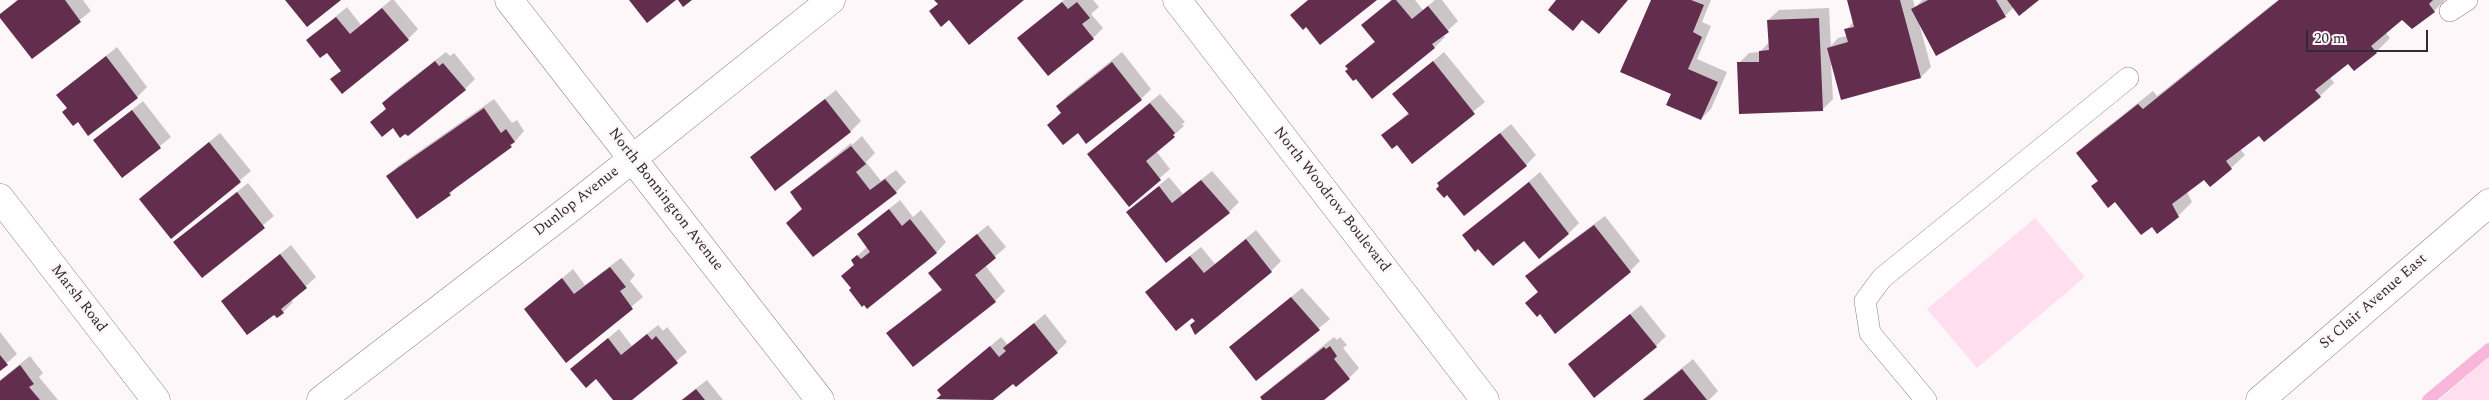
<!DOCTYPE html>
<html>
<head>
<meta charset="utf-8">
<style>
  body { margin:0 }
  #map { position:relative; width:2489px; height:400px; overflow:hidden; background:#fef7fa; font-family:Spectral,serif }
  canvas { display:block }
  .scale { position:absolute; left:2306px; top:30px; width:122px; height:22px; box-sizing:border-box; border:2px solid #302b2e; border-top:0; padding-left:6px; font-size:15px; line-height:18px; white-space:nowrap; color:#302b2e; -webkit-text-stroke:4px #fef7fa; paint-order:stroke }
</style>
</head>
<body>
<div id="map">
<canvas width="2489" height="400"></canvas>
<div class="scale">20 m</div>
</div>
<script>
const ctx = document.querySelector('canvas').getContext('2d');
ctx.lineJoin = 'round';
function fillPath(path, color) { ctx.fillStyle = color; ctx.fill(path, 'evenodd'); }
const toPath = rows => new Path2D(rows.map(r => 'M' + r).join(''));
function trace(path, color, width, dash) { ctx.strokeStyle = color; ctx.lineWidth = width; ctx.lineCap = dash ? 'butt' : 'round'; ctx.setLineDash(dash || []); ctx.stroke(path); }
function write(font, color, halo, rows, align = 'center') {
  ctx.font = font + ' Spectral,serif'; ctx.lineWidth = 5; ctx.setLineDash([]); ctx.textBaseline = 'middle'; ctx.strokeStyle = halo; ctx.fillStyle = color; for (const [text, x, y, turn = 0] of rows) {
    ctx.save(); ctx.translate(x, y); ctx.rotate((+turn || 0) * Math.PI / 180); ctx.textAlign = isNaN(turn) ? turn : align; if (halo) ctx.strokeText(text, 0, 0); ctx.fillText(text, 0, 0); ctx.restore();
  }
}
fillPath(toPath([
  [2035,218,2085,277,1977,368,1927,309],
  [2489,357,2489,400,2439,400]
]), '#fedeef');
fillPath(toPath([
  [17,0,83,0,91,11,32,58,0,16],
  [391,0,394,0,418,29,408,39,332,79,342,70,327,51,308,40,347,7,361,25],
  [1064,0,1093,0,1099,7,1091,14,1103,28,1093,38,1019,38],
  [1391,0,1415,0,1423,10,1435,0,1442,0,1458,21,1443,35,1445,37,1435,47,1372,97,1346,66,1376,40,1363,25],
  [1652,0,1711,0,1702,22,1711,26,1697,59,1727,72,1711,109,1701,119,1672,93],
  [1848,0,1913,0,1915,8,1922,0,2037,0,2014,7,2005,16,1919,23,1931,67,1921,77,1831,65,1833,99,1823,109,1739,63,1749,53,1760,52,1770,41,1768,20,1779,10,1829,8,1831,46,1838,38,1847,36,1846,30,1854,21],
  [2278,0,2445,0,2434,11,2402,19,2385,32,2390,38,2376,52,2354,69,2349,62,2330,77,2334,83,2320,96,2264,141,2259,134,2240,149,2245,155,2231,168,2204,178,2187,192,2192,202,2178,216,2152,225,2099,180,2078,153,2092,139,2153,91,2157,96],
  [117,47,147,87,137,97,68,108,58,95],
  [446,52,450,56,454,53,475,79,465,89,393,127,372,122,387,108,383,103,393,93],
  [1122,52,1151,89,1141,99,1087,142,1078,131,1049,125,1062,112,1057,106,1067,96],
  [1444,52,1485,102,1412,162,1397,143,1383,135,1409,112,1394,94],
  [836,90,861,121,851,131,751,157],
  [1160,94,1185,122,1182,124,1184,126,1156,151,1170,169,1129,205,1088,154],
  [494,99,512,123,517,120,524,131,511,146,459,183,450,194,388,176,398,166],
  [143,101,171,137,123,176,95,140],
  [1511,124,1536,155,1526,165,1447,194,1439,183],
  [220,133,251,171,171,237,141,199],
  [862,136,875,153,866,162,881,181,896,170,906,182,896,192,803,209,791,192,851,143,852,145],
  [1212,171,1239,202,1229,212,1128,212,1169,177,1183,194],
  [1540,172,1579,223,1569,233,1539,257,1524,240,1478,247,1464,236],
  [248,183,274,216,202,276,175,242],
  [900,200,913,217,921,210,946,242,936,253,853,288,843,276,855,264,852,261,868,246,858,234],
  [1605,216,1640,261,1630,271,1540,313,1526,303,1539,291,1527,276,1537,266],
  [988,225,1006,247,985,265,1005,291,995,301,887,333,942,289,930,273],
  [1256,230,1281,261,1271,271,1196,321,1157,282,1201,247,1215,264],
  [291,245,316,277,291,300,293,302,283,312,274,313,222,301],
  [621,258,635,275,630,281,643,297,566,361,526,309,573,269,585,285],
  [1302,288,1330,319,1257,379,1231,347],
  [1641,305,1666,336,1656,346,1570,364],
  [1045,314,1067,342,1057,352,1016,385,1013,382,991,400,939,400,942,395,939,390,1001,337,1008,345],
  [658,325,663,331,667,327,687,352,630,400,614,400,596,377,572,369,619,329,632,346],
  [0,332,17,354,0,369],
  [1334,337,1337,340,1340,337,1347,345,1343,348,1359,368,1349,378,1322,400,1264,400,1262,397,1272,387],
  [30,356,43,373,39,377,58,400,0,400,0,380],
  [1693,359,1718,391,1709,400,1642,400],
  [707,380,723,400,681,400]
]), '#0003');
trace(toPath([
  [2428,400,2489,349]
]), '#f8b6db', 12);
fillPath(toPath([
  [18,0,65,0,81,22,32,59,0,18,0,14],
  [285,0,341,0,307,27],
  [629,0,676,0,647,23],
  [678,0,692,0,683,7],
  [934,0,1024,0,969,45,949,20,941,27,929,11,938,4],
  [1308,0,1377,0,1320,45,1306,27,1303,30,1290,15],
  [1392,0,1396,0,1412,19,1428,6,1449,32,1432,44,1435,48,1372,99,1356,79,1353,81,1345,71,1348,69,1345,66,1375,42,1361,25],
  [1556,0,1628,0,1599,34,1582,20,1573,31,1548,10],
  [1651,0,1691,0,1704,5,1693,32,1702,37,1688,69,1718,82,1701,120,1666,105,1671,94,1620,72],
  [1847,0,1900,0,1921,78,1841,100,1827,48,1848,42,1844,29,1854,27],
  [1928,0,1996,0,2006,17,1936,56,1911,9],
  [2007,0,2039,0,2019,16],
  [2279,0,2433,0,2429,4,2435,12,2412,29,2402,20,2371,46,2377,53,2354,71,2348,64,2315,90,2321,97,2264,142,2259,136,2226,161,2232,169,2210,187,2204,180,2172,204,2179,217,2157,234,2152,227,2141,235,2115,202,2108,208,2091,186,2098,181,2076,153,2138,104,2143,109],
  [1062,2,1068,9,1077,2,1090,18,1082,24,1094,39,1048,76,1017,38],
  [382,8,409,40,342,94,330,79,341,71,327,53,320,58,306,40,336,17,350,34],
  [1819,18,1823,111,1739,114,1737,62,1759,62,1759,51,1769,50,1767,20],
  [106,56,138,98,88,136,78,122,73,126,62,112,67,108,56,95],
  [435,61,439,66,443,63,466,90,408,136,405,134,400,138,393,128,382,137,370,122,386,109,382,103],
  [1433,61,1475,114,1412,164,1397,145,1392,149,1381,135,1409,114,1392,94],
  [1112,62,1142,100,1086,144,1078,133,1063,145,1047,125,1061,113,1056,106],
  [825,99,851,132,775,191,750,157],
  [1150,103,1175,133,1173,135,1175,137,1146,161,1161,180,1129,207,1087,154],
  [484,108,501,133,506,129,515,142,510,145,512,147,449,193,451,195,417,219,386,176],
  [132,110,161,148,122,178,93,140],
  [1500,133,1527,166,1464,216,1447,195,1444,198,1436,189,1439,186,1437,183],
  [209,142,241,182,171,239,139,199],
  [851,146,866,164,856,172,870,190,885,179,897,193,813,257,786,223,802,209,790,192],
  [1201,180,1230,213,1166,263,1126,212,1159,186,1172,203],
  [1529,182,1569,234,1539,259,1524,241,1493,266,1478,249,1475,252,1462,235],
  [237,192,265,228,202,278,173,242],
  [889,209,902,226,910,219,937,253,867,309,864,305,862,307,849,290,851,288,841,276,854,265,851,260,857,255,861,259,870,252,857,234],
  [1594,225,1631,272,1555,334,1540,314,1537,317,1525,303,1538,292,1525,276],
  [977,234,996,258,975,275,996,302,913,367,886,333,942,290,928,273],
  [1246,239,1272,272,1195,335,1190,325,1195,321,1192,318,1176,331,1145,292,1190,256,1204,273],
  [280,254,307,288,281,309,284,313,277,318,274,315,247,335,221,301],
  [610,267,626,287,620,291,633,309,566,363,524,309,562,278,574,294],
  [1291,297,1320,330,1256,381,1229,347],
  [1630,314,1657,347,1594,398,1568,364],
  [1034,323,1058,353,1016,387,1013,384,993,400,936,399,941,395,937,390,990,346,999,357,1006,351,1003,348],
  [647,334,652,340,656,336,678,363,632,400,613,400,596,379,586,388,570,369,608,338,621,355],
  [1330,346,1337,356,1334,359,1350,379,1324,400,1262,400,1260,397,1324,347,1326,349],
  [0,355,8,365,0,371],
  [20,365,34,384,29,387,40,400,0,400,0,381],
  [1682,369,1707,400,1643,400],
  [696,389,705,400,682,400]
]), '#632d4e');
const service = toPath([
  [2450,11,2467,0],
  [1926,400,1870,333,1865,301,1882,278,2128,78]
]);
const minor = toPath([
  [509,0,820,400],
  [1177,0,1485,400],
  [0,198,156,400],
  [321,400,572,207,831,0]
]);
const secondary = toPath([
  [2260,400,2489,203]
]);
trace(service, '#8d8288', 22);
trace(minor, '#8d8288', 29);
trace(secondary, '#8d8288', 29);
trace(service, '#fff', 21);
trace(minor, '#fff', 28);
trace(secondary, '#fff', 28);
write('15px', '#302b2e', '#fef7fa', [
  ["North Bonnington Avenue",665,200,52],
  ["North Woodrow Boulevard",1331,200,52],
  ["Dunlop Avenue",577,202,-38],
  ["Marsh Road",78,299,52],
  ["St Clair Avenue East",2374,302,-41]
]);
</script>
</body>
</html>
